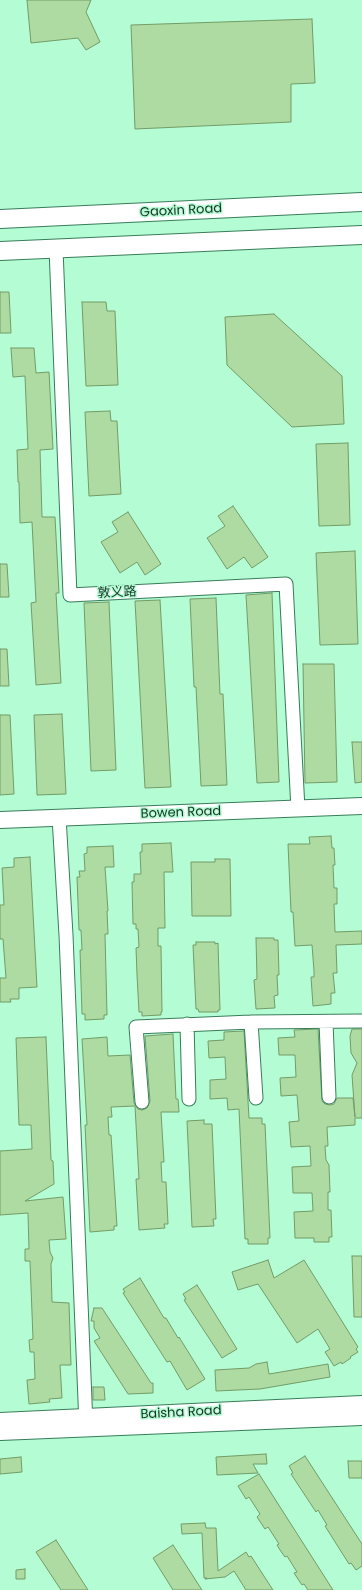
<!DOCTYPE html>
<html>
<head>
<meta charset="utf-8">
<style>
  body { margin:0 }
  canvas { display:block; background:#b4fcd3 }
</style>
</head>
<body>
<canvas width="362" height="1590"></canvas>
<script>
const ctx = document.querySelector('canvas').getContext('2d');
ctx.lineJoin = 'round';
function fillPath(path, color) { ctx.fillStyle = color; ctx.fill(path, 'evenodd'); }
const toPath = rows => new Path2D(rows.map(r => 'M' + r).join(''));
function trace(path, color, width, dash) { ctx.strokeStyle = color; ctx.lineWidth = width; ctx.lineCap = dash ? 'butt' : 'round'; ctx.setLineDash(dash || []); ctx.stroke(path); }
function write(font, color, halo, rows, align = 'center') {
  ctx.font = font + ' Poppins,"Noto Sans SC",sans-serif'; ctx.lineWidth = 3; ctx.setLineDash([]); ctx.textBaseline = 'middle'; ctx.strokeStyle = halo; ctx.fillStyle = color; for (const [text, x, y, turn = 0] of rows) {
    ctx.save(); ctx.translate(x, y); ctx.rotate((+turn || 0) * Math.PI / 180); ctx.textAlign = isNaN(turn) ? turn : align; if (halo) ctx.strokeText(text, 0, 0); ctx.fillText(text, 0, 0); ctx.restore();
  }
}
const building = toPath([
  [27,0,91,0,86,12,100,42,86,50,78,38,31,43,27,0],
  [312,19,315,83,291,84,291,122,135,129,131,25,312,19],
  [0,292,9,292,11,333,0,333,0,292],
  [82,302,106,302,107,311,115,311,118,385,86,386,82,302],
  [274,314,342,376,344,424,292,427,227,365,225,317,274,314],
  [11,348,34,348,36,373,49,372,53,449,40,450,42,517,55,517,59,593,56,593,61,683,36,685,31,603,36,602,32,522,20,523,19,482,18,482,17,450,28,449,25,376,13,377,11,348],
  [110,411,111,421,117,421,121,494,89,496,85,412,110,411],
  [348,443,350,525,319,526,316,444,348,443],
  [233,506,268,557,252,568,244,557,227,569,207,538,225,526,218,516,233,506],
  [128,512,161,564,145,575,137,562,120,573,101,542,118,532,112,522,128,512],
  [355,551,358,644,320,645,316,553,355,551],
  [0,564,7,564,9,597,0,597,0,564],
  [272,593,279,782,257,783,246,595,272,593],
  [216,598,220,694,223,694,227,785,201,786,196,687,194,687,190,599,216,598],
  [160,600,171,787,145,788,135,601,160,600],
  [109,602,116,770,91,771,84,603,109,602],
  [0,649,7,649,9,686,0,686,0,649],
  [303,664,334,664,337,782,305,783,303,664],
  [62,714,66,794,37,795,34,715,62,714],
  [0,715,10,715,14,794,0,795,0,715],
  [352,742,362,742,362,782,355,783,352,742],
  [331,836,332,848,334,848,335,865,333,865,334,888,337,888,337,904,334,904,335,932,362,931,362,944,336,945,337,973,333,973,335,993,331,993,331,1004,313,1006,311,977,314,977,314,971,312,945,295,946,293,912,291,912,288,844,310,844,309,837,331,836],
  [171,843,173,872,164,872,165,928,158,928,158,946,161,946,162,1012,161,1012,161,1015,142,1016,142,1012,139,1012,137,975,136,948,139,947,138,929,136,929,136,924,133,924,132,882,134,882,134,874,141,874,140,852,142,852,142,844,171,843],
  [113,846,114,867,105,867,108,911,107,911,108,934,105,934,107,1015,104,1015,104,1019,85,1020,85,1014,82,1014,80,950,82,950,81,930,79,930,77,877,80,877,79,871,85,871,84,854,87,853,87,847,113,846],
  [30,857,37,987,19,988,19,999,10,999,11,1002,0,1002,0,978,6,978,3,939,0,939,0,905,4,905,2,868,14,867,14,858,30,857],
  [215,859,230,859,231,916,192,916,191,862,215,862,215,859],
  [256,938,274,938,274,940,278,940,279,975,277,975,278,995,274,996,275,1008,256,1009,254,980,257,979,256,938],
  [196,942,215,942,215,944,218,943,220,1010,218,1010,218,1012,199,1012,198,1009,196,1009,193,945,196,945,196,942],
  [318,1029,322,1101,325,1104,330,1105,334,1104,337,1098,353,1098,355,1117,352,1075,357,1063,351,1053,350,1036,352,1029,362,1029,362,1118,355,1118,355,1125,327,1127,328,1146,325,1146,326,1160,329,1165,330,1192,328,1192,328,1210,331,1210,332,1237,329,1237,329,1242,314,1242,314,1238,295,1238,294,1212,313,1211,312,1193,293,1193,292,1167,311,1166,310,1146,291,1147,289,1122,299,1121,297,1095,281,1096,280,1078,296,1077,295,1055,279,1055,278,1038,295,1037,294,1030,318,1029],
  [244,1031,249,1118,262,1118,262,1124,265,1124,270,1238,268,1238,268,1244,248,1244,248,1239,245,1239,239,1109,228,1110,227,1098,210,1099,210,1080,226,1079,225,1057,209,1058,208,1041,224,1040,224,1032,244,1031],
  [173,1034,176,1099,178,1099,179,1112,161,1112,164,1162,161,1162,162,1182,166,1182,168,1224,164,1224,165,1228,139,1230,136,1179,139,1179,135,1106,111,1107,112,1117,108,1117,109,1135,111,1135,117,1226,114,1226,114,1230,90,1232,85,1125,87,1125,82,1039,107,1037,108,1056,130,1055,134,1103,138,1109,142,1110,147,1108,150,1101,145,1036,173,1034],
  [46,1037,51,1160,53,1161,54,1184,25,1201,63,1197,66,1239,49,1240,50,1252,53,1258,51,1264,52,1302,69,1303,71,1365,60,1365,62,1398,49,1399,50,1402,29,1404,27,1380,35,1379,34,1352,30,1352,29,1340,33,1339,30,1261,25,1261,25,1249,29,1249,28,1213,0,1215,0,1151,32,1149,31,1125,19,1125,16,1038,46,1037],
  [204,1120,204,1124,212,1124,216,1219,213,1219,214,1226,192,1227,187,1121,204,1120],
  [352,1256,362,1256,362,1317,354,1317,352,1256],
  [268,1260,274,1278,304,1260,358,1347,356,1349,358,1352,350,1357,351,1358,342,1364,341,1362,334,1366,325,1352,330,1349,318,1329,297,1343,258,1284,238,1290,232,1272,268,1260],
  [140,1278,164,1318,166,1318,178,1338,179,1337,205,1379,187,1390,170,1361,167,1362,123,1293,125,1292,123,1289,140,1278],
  [197,1285,237,1349,222,1358,184,1300,186,1299,183,1294,197,1285],
  [94,1308,102,1308,151,1383,153,1383,153,1393,128,1394,94,1341,100,1338,94,1328,94,1321,91,1321,94,1308],
  [267,1362,269,1374,328,1364,330,1377,260,1389,216,1391,215,1370,249,1368,256,1364,267,1362],
  [93,1387,104,1387,105,1400,93,1400,93,1387],
  [266,1454,267,1464,253,1464,258,1473,217,1475,216,1457,266,1454],
  [305,1456,362,1544,362,1566,356,1570,351,1563,349,1564,325,1526,327,1525,318,1510,316,1512,291,1474,293,1473,289,1466,305,1456],
  [21,1457,22,1472,0,1474,0,1459,21,1457],
  [348,1461,362,1461,362,1478,349,1478,348,1461],
  [259,1474,333,1590,308,1590,304,1584,302,1585,294,1573,297,1572,287,1556,285,1557,280,1550,277,1545,279,1544,268,1527,265,1529,257,1517,260,1514,249,1497,246,1499,238,1486,259,1474],
  [205,1523,206,1528,216,1528,218,1571,246,1552,249,1557,251,1556,273,1590,246,1590,234,1571,225,1577,205,1579,207,1578,204,1578,202,1533,182,1534,181,1524,205,1523],
  [56,1540,88,1590,61,1590,36,1552,56,1540],
  [173,1545,202,1590,173,1590,153,1558,173,1545],
  [25,1569,25,1579,16,1579,16,1570,25,1569]
]);
fillPath(building, '#aedba2');
trace(building, '#729c67', 1);
const minor = toPath([
  [56,249,70,595,286,584,298,809],
  [59,817,66,935,86,1425],
  [251,1022,256,1098],
  [326,1022,329,1097],
  [187,1024,189,1099],
  [142,1102,136,1027,251,1022,362,1021]
]);
const tertiary = toPath([
  [0,820,362,806],
  [0,1421,362,1404],
  [0,1432,362,1417]
]);
const secondary = toPath([
  [0,219,362,202],
  [0,251,362,235]
]);
trace(minor, '#387d5a', 15);
trace(tertiary, '#387d5a', 18);
trace(secondary, '#387d5a', 20);
trace(minor, '#fff', 13);
trace(tertiary, '#fff', 16);
trace(secondary, '#fff', 18);
write('13px', '#163324', '#b4fcd3', [
  ["Gaoxin Road",181,211,-3],
  ["敦义路",117,593,-3],
  ["Bowen Road",181,813,-2],
  ["Baisha Road",181,1413,-3]
]);
</script>
</body>
</html>
